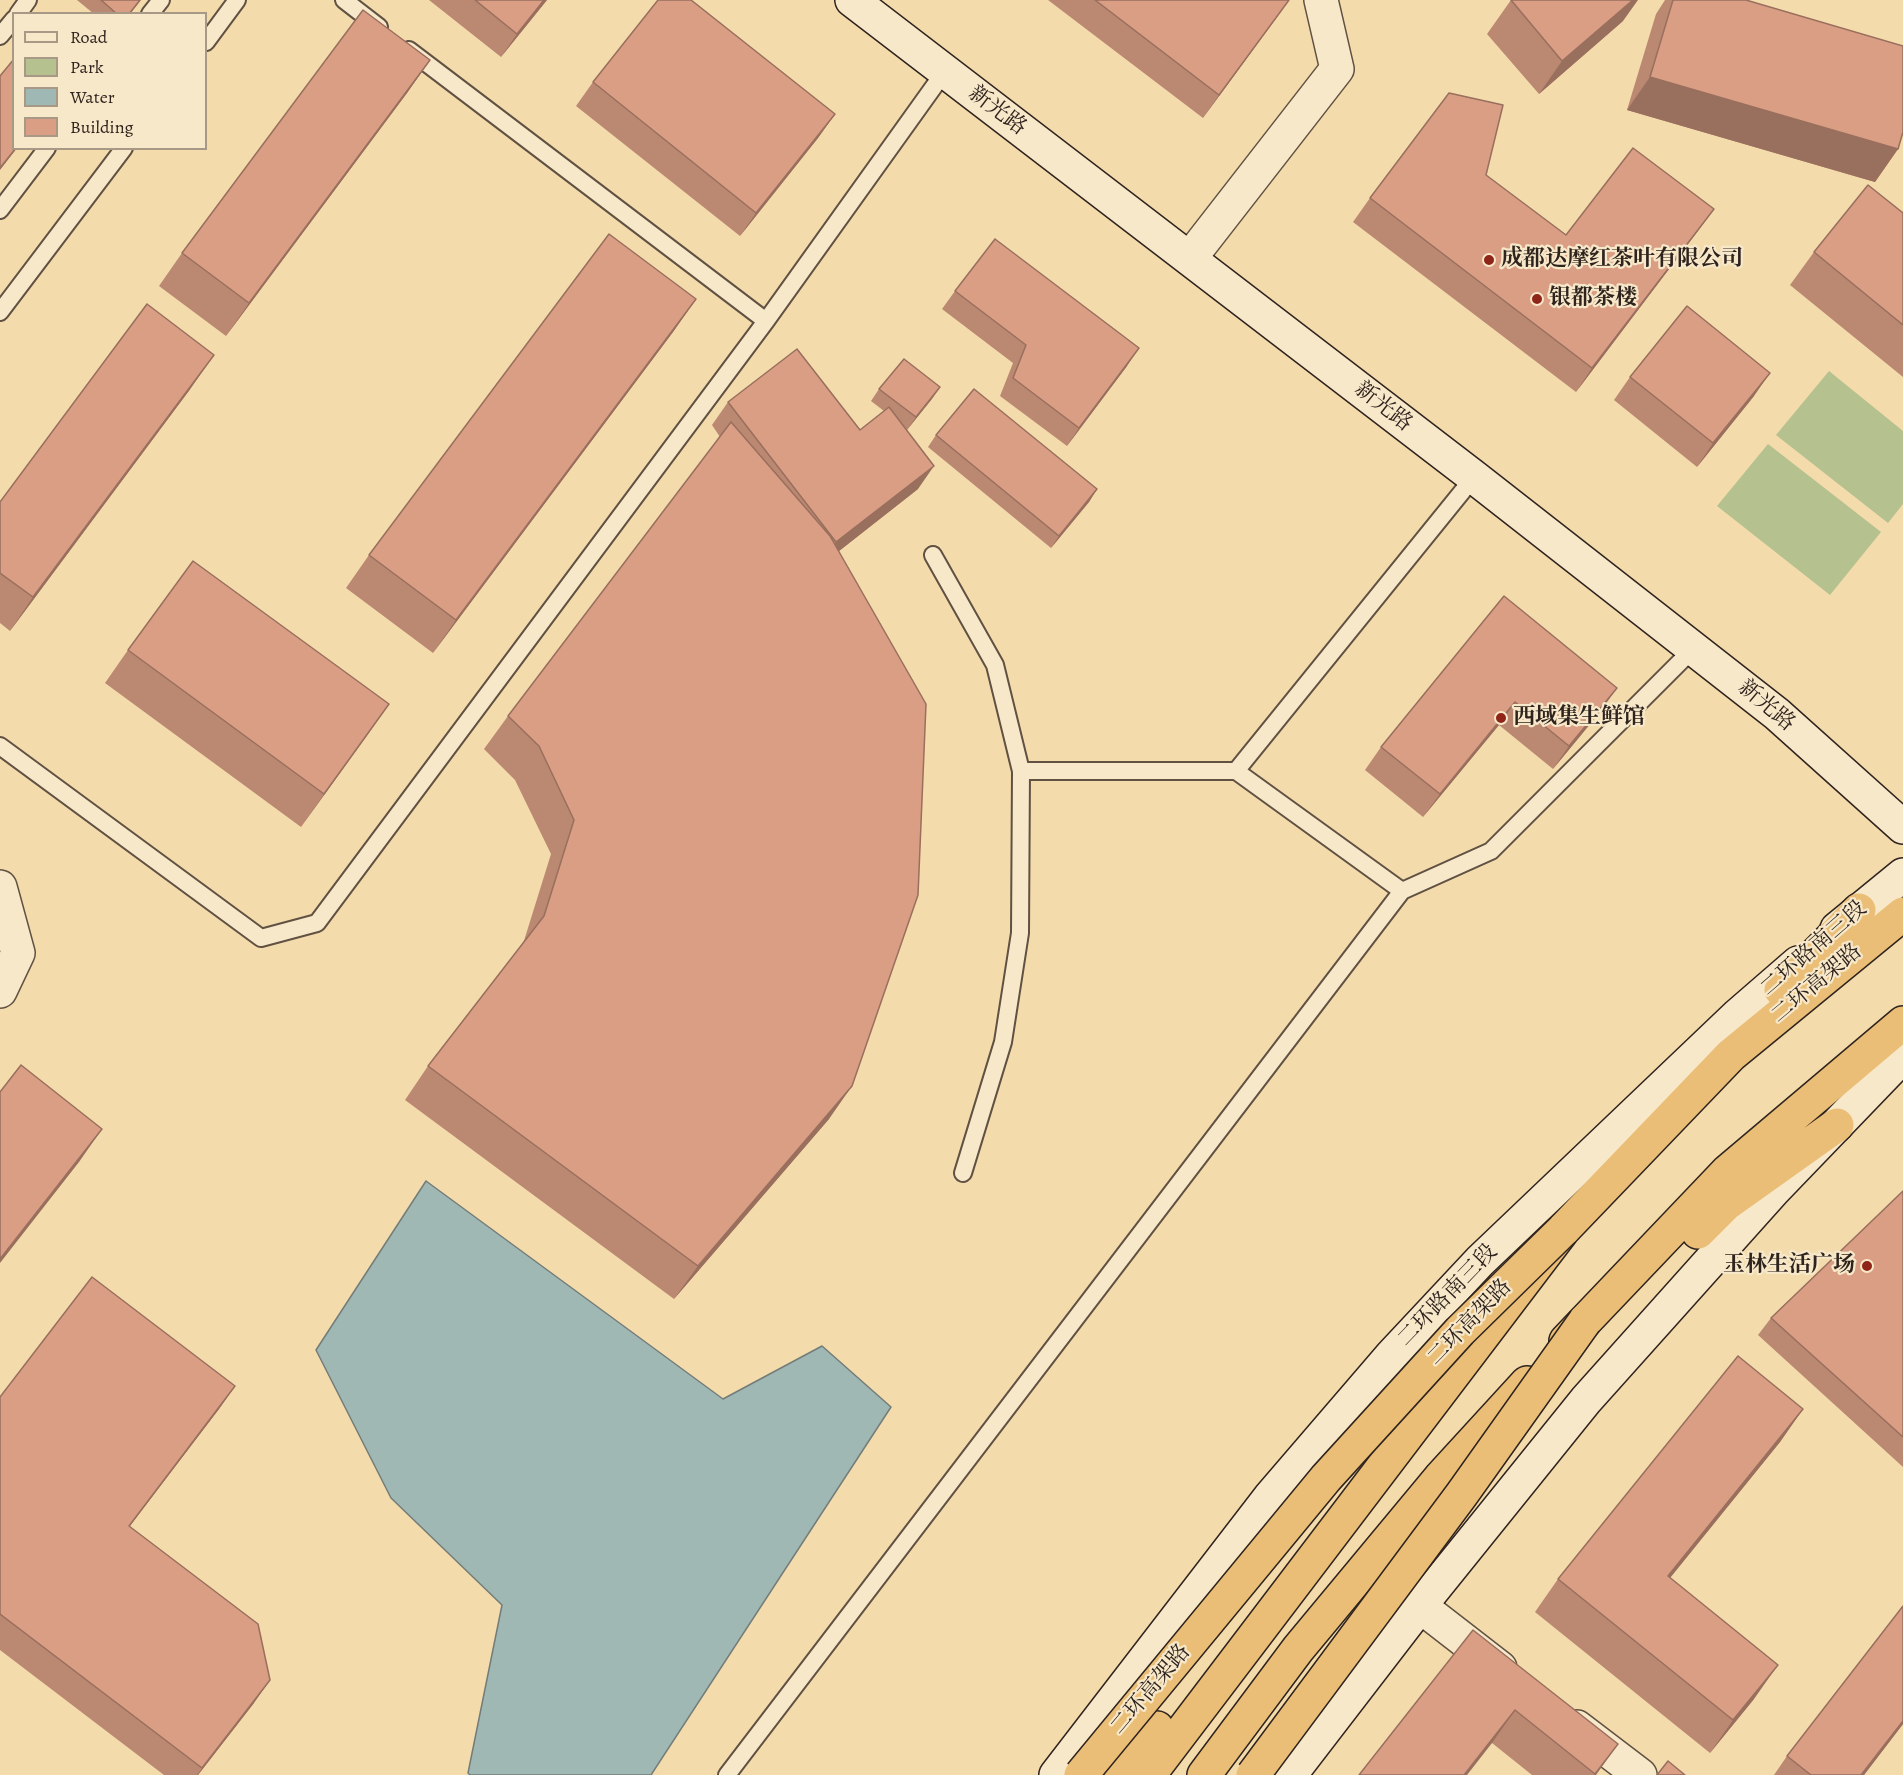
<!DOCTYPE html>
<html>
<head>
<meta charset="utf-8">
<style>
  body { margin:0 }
  #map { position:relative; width:1903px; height:1775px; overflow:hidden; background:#f3dbac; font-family:Alegreya,serif }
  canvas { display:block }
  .legend { position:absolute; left:12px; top:12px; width:195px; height:138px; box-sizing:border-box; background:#f7e8c9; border:2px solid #a79985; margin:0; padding:8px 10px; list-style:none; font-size:18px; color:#2f231e }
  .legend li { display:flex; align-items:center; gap:12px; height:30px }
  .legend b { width:30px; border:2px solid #a79985 }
</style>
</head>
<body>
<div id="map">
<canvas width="1903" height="1775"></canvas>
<ul class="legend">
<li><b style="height:8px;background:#f7e8c9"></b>Road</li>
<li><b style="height:16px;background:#b5c18e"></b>Park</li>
<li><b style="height:16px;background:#a0b8b4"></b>Water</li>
<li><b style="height:16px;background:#da9e85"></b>Building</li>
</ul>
</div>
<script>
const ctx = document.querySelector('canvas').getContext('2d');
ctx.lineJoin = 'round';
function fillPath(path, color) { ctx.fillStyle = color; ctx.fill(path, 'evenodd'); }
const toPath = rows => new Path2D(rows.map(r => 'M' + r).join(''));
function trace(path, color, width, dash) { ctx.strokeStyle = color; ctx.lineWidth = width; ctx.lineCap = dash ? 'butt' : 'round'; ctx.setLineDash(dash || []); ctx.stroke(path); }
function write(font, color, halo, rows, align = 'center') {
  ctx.font = font + ' Alegreya,"Noto Serif SC",serif'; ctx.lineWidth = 4.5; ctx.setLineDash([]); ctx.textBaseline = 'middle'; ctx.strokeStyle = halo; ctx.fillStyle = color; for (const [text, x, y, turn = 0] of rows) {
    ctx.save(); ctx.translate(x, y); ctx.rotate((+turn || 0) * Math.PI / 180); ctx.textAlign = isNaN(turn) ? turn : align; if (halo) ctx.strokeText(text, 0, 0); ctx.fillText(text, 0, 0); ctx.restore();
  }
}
fillPath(toPath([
  [1829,371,1903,431,1903,504,1888,523,1776,435],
  [1768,444,1881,532,1830,595,1717,506]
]), '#b5c18e');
const water = toPath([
  [426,1181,723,1399,822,1346,891,1407,651,1775,470,1775,468,1773,502,1605,391,1498,316,1350,426,1181]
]);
fillPath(water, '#a0b8b4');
trace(water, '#737c78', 1.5);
const service = toPath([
  [344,0,379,27],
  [18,14,28,0],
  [150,14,161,0],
  [0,36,14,19],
  [206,42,237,0],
  [409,50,766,321],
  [0,210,47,148],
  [0,312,124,148],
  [933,555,995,665,1021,771],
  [0,746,261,938,317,923,766,321,945,71],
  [1236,771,1402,891],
  [963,1173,1003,1042,1020,933,1021,771,1236,771,1474,477],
  [727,1775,1402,891,1491,851,1694,648]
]);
const minor = toPath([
  [1190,258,1337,69,1321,0],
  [0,887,18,953,0,991],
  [1420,1606,1500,1668],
  [1577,1727,1640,1775]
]);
const secondary = toPath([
  [852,0,1474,477,1777,714,1903,827],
  [1837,929,1903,875],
  [1056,1775,1270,1497,1392,1355,1480,1261,1738,1015,1798,963],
  [1290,1775,1420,1606,1586,1400,1774,1190,1903,1056]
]);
const trunk = toPath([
  [1781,990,1859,910],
  [1698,1232,1726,1204,1837,1125],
  [1566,1341,1728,1171,1903,1023],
  [1120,1775,1157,1728],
  [1149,1775,1563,1230,1731,1055,1903,914],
  [1204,1775,1298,1649,1440,1478,1527,1383]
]);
trace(service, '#605142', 20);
trace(minor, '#605142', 36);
trace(secondary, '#2f231e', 36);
trace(trunk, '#2f231e', 36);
trace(service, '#f7e8c9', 16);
trace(minor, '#f7e8c9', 33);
trace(secondary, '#f7e8c9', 33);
trace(trunk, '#eabe76', 33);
const trunkBridge = toPath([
  [1081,1775,1326,1478,1460,1331,1563,1230],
  [1253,1775,1462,1494,1585,1321]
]);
trace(trunkBridge, '#2f231e', 36, []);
trace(trunkBridge, '#eabe76', 33);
fillPath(toPath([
  [77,0,141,0,130,14,94,14],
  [429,0,547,0,501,57],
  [1048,0,1289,0,1203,118],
  [1511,0,1623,21,1539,94,1487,34],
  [1665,0,1746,0,1898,149,1875,182,1627,110,1656,14],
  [430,60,407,93,226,336,159,286,182,253],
  [593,82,835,114,818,138,740,236,576,106],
  [1486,175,1566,235,1714,209,1697,232,1576,392,1353,222,1370,198],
  [1903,213,1903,377,1790,285,1814,252],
  [955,291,1127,366,1067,446,1000,396,1013,363,942,309],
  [696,299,673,332,433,653,346,588,369,555],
  [1630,377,1754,396,1697,467,1614,400],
  [940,387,907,430,918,489,839,551,829,1119,674,1299,405,1100,428,1066,523,944,551,854,515,780,484,749,508,716,720,437,712,425,728,402,860,430,884,411,871,401,879,389],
  [191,388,10,631,0,623,0,502],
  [936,435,1097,489,1089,502,1051,548,928,447],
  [1504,596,1600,712,1553,769,1499,725,1423,817,1365,770,1381,747],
  [128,650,389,704,301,827,105,683],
  [1903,1191,1903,1467,1758,1335,1771,1318],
  [235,1386,219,1409,130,1526,254,1703,198,1775,164,1775,0,1650,0,1397],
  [1803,1409,1780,1442,1670,1578,1754,1699,1710,1753,1535,1612,1558,1579],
  [1903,1606,1903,1724,1864,1775,1774,1775,1787,1756],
  [1473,1630,1596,1775,1532,1775,1492,1743]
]), '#bb8872');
fillPath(toPath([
  [544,0,547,0,501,57,517,34],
  [1289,0,1280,13,1203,118,1219,95],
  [1633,0,1638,0,1623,21,1539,94,1562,61],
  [430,60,407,93,226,336,249,303],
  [1650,77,1898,149,1875,182,1627,110],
  [835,114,818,138,740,236,756,213],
  [16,148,17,148,0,170,0,168],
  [1714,209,1697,232,1576,392,1592,368],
  [696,299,673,332,433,653,456,620],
  [1139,348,1127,366,1067,446,1079,428],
  [214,355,191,388,10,631,33,597],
  [1770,373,1754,396,1697,467,1713,443],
  [940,387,932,399,907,430,916,417],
  [934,466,918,489,820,566,836,542],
  [1097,489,1089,502,1051,548,1059,536],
  [1617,688,1600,712,1553,769,1569,746],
  [1515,702,1499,725,1423,817,1440,794],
  [389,704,366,737,301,827,324,794],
  [852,1086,829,1119,674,1299,698,1266],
  [102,1129,79,1162,0,1263,0,1259],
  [235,1386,219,1409,112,1549,129,1526],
  [1803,1409,1780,1442,1644,1610,1668,1576],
  [1778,1665,1754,1699,1710,1753,1733,1720],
  [270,1680,254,1703,198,1775,197,1775],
  [1515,1710,1492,1743,1467,1775,1464,1775],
  [1903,1721,1903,1724,1864,1775,1861,1775],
  [1618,1744,1596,1775,1594,1775,1595,1774]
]), '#996f5d');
const building = toPath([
  [101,0,140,0,129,14,117,14,101,0],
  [475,0,544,0,517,34,475,0],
  [658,0,691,0,835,114,756,213,593,82,658,0],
  [1095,0,1289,0,1219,95,1095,0],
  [1511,0,1633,0,1562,61,1511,0],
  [1673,0,1746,0,1903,46,1903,132,1898,149,1650,77,1673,0],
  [363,10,430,60,249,303,182,253,363,10],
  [14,59,14,148,16,148,0,168,0,76,14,59],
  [1449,93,1503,105,1486,175,1566,235,1633,148,1714,209,1592,368,1370,198,1449,93],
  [1868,185,1903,213,1903,325,1814,252,1868,185],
  [609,234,696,299,456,620,369,555,609,234],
  [995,239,1139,348,1079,428,1013,378,1026,345,955,291,995,239],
  [147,304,214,355,33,597,0,573,0,502,147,304],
  [1687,306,1770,373,1713,443,1630,377,1687,306],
  [797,349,860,430,889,407,934,466,836,542,728,402,797,349],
  [904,359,940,387,916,417,879,389,904,359],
  [974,389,1097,489,1059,536,936,435,974,389],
  [731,422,830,536,926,704,918,895,852,1086,698,1266,428,1066,544,916,574,820,539,746,508,716,731,422],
  [193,561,389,704,324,794,128,650,193,561],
  [1504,596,1617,688,1569,746,1515,702,1440,794,1381,747,1504,596],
  [21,1065,102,1129,0,1259,0,1092,21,1065],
  [1903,1191,1903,1437,1771,1318,1903,1191],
  [92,1277,235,1386,129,1526,258,1624,270,1680,202,1768,0,1614,0,1397,92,1277],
  [1738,1356,1803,1409,1668,1576,1778,1665,1733,1720,1558,1579,1738,1356],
  [1903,1606,1903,1721,1861,1775,1811,1775,1787,1756,1903,1606],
  [1473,1630,1618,1744,1595,1774,1515,1710,1464,1775,1359,1775,1473,1630],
  [1668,1761,1685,1775,1657,1775,1668,1761]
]);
fillPath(building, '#da9e85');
trace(building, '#996f5d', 1.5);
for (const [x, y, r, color] of [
  [1489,260,6,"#8f2418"],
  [1537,299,6,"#8f2418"],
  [1501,718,6,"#8f2418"],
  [1867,1266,6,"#8f2418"]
]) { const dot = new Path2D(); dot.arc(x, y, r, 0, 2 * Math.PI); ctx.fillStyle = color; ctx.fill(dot); trace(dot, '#f7e8c9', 2); }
write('22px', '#2f231e', '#f7e8c9', [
  ["新光路",997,111,37],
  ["新光路",1383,407,38],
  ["新光路",1766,706,40],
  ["二环路南三段",1814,949,-41],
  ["二环高架路",1817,984,-40],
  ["二环路南三段",1448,1296,-46],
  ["二环高架路",1470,1323,-46],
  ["二环高架路",1151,1690,-50]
]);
write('bold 22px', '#2f231e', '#f7e8c9', [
  ["成都达摩红茶叶有限公司",1501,260],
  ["银都茶楼",1549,299],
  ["西域集生鲜馆",1513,718],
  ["玉林生活广场",1855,1266,"right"]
], 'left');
</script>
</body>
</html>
